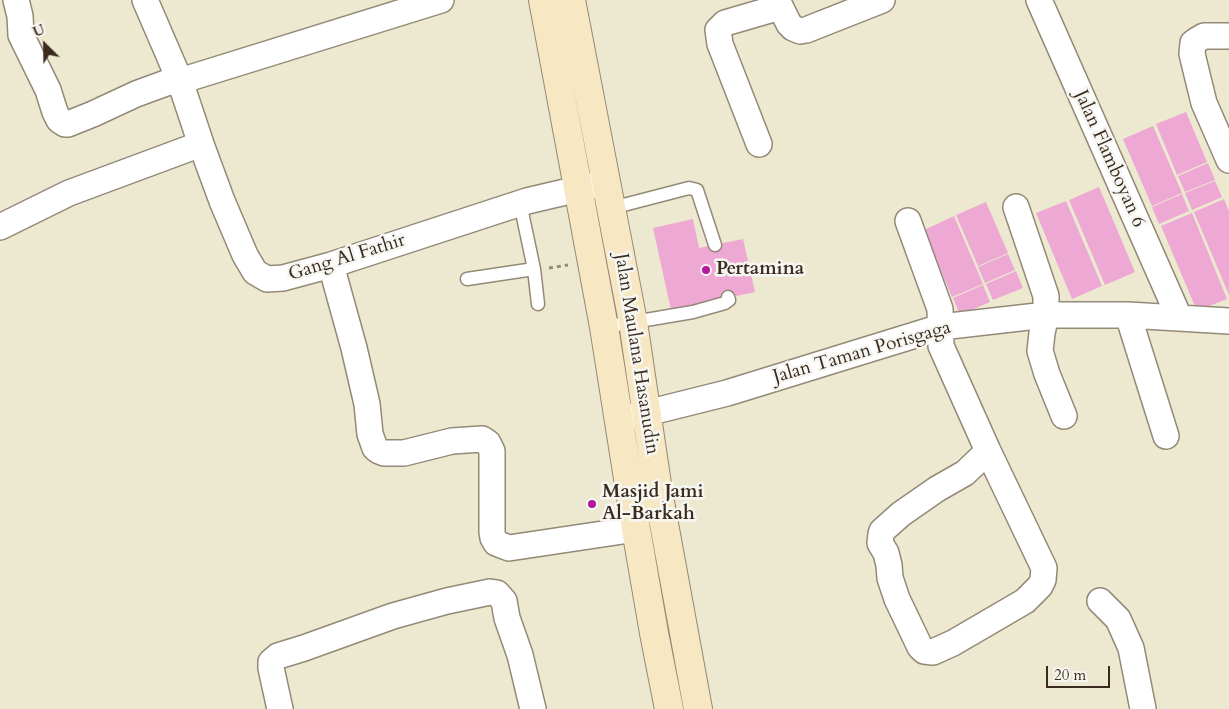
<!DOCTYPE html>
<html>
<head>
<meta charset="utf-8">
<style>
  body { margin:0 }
  #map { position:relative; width:1229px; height:709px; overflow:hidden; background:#ede8d0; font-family:Cardo,serif }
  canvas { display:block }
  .north { position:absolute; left:20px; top:20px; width:50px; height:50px; -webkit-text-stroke:4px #f6f6f2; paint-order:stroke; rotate:337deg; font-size:14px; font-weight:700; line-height:20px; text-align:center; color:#3b2a1e }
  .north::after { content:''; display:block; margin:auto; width:18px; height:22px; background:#3b2a1e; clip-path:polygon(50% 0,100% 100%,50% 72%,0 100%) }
  .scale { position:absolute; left:1046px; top:666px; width:64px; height:22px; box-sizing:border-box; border:2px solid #3b2a1e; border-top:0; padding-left:6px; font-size:15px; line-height:18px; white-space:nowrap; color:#3b2a1e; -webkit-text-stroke:4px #f6f6f2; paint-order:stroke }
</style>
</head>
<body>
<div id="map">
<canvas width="1229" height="709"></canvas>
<div class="north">U</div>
<div class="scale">20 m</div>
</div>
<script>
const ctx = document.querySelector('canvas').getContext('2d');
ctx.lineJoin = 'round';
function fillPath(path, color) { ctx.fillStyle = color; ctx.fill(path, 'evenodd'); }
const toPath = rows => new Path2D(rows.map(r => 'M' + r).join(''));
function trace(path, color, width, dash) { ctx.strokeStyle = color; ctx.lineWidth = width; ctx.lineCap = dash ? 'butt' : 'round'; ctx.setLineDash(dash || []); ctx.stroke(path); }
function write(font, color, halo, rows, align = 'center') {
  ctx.font = font + ' Cardo,serif'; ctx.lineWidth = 5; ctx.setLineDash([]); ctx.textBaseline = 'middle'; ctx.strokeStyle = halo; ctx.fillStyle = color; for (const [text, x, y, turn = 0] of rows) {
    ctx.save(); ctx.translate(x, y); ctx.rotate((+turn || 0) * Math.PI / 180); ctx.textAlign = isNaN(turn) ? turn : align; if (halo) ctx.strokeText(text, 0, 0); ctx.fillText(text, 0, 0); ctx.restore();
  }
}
fillPath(toPath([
  [1186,112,1207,162,1177,175,1156,124],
  [1153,126,1182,193,1152,206,1123,139],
  [1208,163,1215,180,1185,192,1178,176],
  [1215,181,1222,197,1192,210,1185,193],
  [1099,187,1135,272,1105,285,1069,200],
  [1182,194,1189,211,1159,224,1152,207],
  [1224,199,1229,211,1229,295,1194,212],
  [1066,201,1102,286,1072,299,1036,213],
  [986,202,1008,253,978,266,956,215],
  [1192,213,1227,299,1197,311,1161,226],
  [954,216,983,284,952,297,924,230],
  [693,219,699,248,743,239,755,292,671,310,653,228],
  [1008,254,1015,270,985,283,978,267],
  [1016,271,1023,288,993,300,986,284],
  [983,285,990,302,960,315,953,298]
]), '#eda9d4');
const lane = toPath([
  [520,203,534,269,538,304],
  [608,209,689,188,697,190,715,245],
  [467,279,534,269],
  [604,327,693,312,725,303,729,300,728,297]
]);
const street = toPath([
  [16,0,20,16,21,35,48,90,55,112,59,120,65,124,68,124,93,114,136,94,166,83,180,81,441,0],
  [145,0,180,81,201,144,222,201,245,255,255,272,267,279,283,278,331,265,527,201,578,189,598,184],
  [777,0,789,24,793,28,800,31,806,30,882,0],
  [1039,0,1179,317],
  [1229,36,1204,36,1197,40,1193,43,1192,54,1204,103,1229,160],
  [759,144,720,44,718,30,725,23,780,7],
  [1016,207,1046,296,1046,315,1042,333,1040,351,1047,374,1064,416],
  [908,221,940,309,941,346,988,451,1044,568,1043,580,1040,586,1025,601,953,643,933,652,924,651,920,647,897,599,890,578,889,565,886,553,880,543,881,534,882,531,901,514,937,489,965,473,988,451],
  [0,227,69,193,201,144],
  [331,265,354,348,367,404,370,434,375,448,379,451,384,453,404,453,452,441,482,439,488,443,492,451,492,532,493,538,496,543,501,545,509,548,636,529],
  [1128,315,1166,436],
  [619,420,727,393,941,327,1046,315,1128,315,1229,321],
  [1100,601,1118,619,1131,648,1143,709],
  [280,709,271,668,271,662,278,656,304,648,393,616,447,601,490,592,497,593,504,601,507,618,520,655,533,709]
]);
const secondary = toPath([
  [543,0,604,327,636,529,654,633,669,709],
  [571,0,633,322,658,491,698,709]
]);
trace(lane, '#948977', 15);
trace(street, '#948977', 28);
trace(secondary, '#948977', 30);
trace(toPath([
  [549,268,568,265]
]), '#948977', 3, [4, 4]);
trace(lane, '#fff', 12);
trace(street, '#fff', 25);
trace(secondary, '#f7e8c3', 28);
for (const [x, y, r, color] of [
  [706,270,5,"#b5179e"],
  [592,504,5,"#b5179e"]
]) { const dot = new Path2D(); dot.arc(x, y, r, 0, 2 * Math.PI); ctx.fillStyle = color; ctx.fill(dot); trace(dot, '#f6f6f2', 2); }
write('19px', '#3b2a1e', '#f6f6f2', [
  ["Jalan Flamboyan 6",1109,159,66],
  ["Gang Al Fathir",347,258,-17],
  ["Jalan Taman Porisgaga",862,353,-16],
  ["Jalan Maulana Hasanudin",636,354,81]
]);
write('bold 19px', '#3b2a1e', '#f6f6f2', [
  ["Pertamina",716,270],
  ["Masjid Jami",602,493],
  ["Al-Barkah",602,515]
], 'left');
</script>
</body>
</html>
